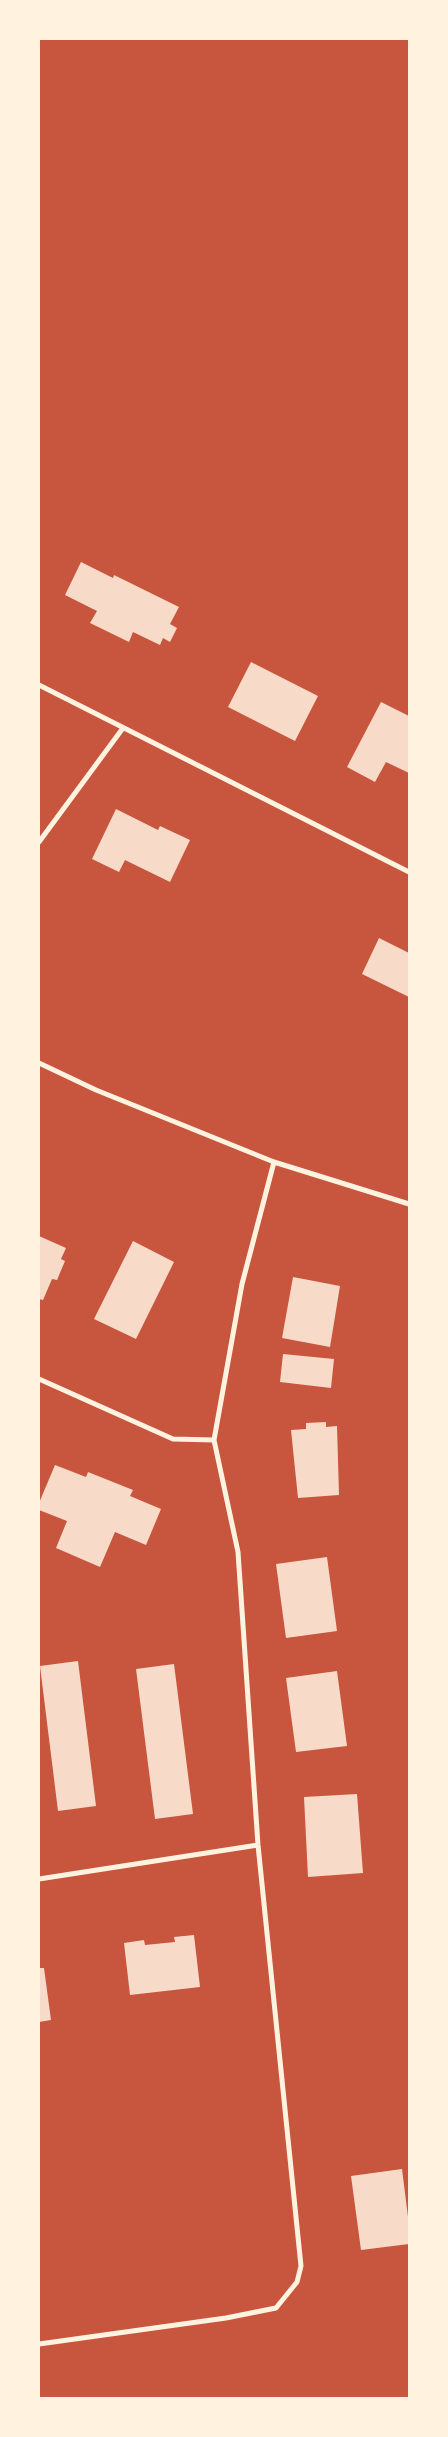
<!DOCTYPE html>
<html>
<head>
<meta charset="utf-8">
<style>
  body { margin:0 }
  #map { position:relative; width:448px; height:2437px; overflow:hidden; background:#c8553d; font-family:Raleway,sans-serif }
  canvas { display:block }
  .frame { position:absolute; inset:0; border:40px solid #fff3e0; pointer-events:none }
</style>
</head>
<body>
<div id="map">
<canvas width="448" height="2437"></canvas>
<div class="frame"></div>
</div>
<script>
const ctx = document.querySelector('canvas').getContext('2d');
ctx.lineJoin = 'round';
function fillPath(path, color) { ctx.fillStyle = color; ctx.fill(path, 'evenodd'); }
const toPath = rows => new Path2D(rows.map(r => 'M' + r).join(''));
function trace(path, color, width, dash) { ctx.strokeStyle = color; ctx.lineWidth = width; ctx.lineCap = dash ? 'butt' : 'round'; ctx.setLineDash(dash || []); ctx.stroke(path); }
fillPath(toPath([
  [81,562,113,578,114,575,179,607,170,624,177,628,170,642,163,638,160,645,133,632,129,642,90,623,97,611,65,595],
  [251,662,318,696,295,741,228,707],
  [381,702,409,716,409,773,386,762,375,782,347,767],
  [116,809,158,830,160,826,190,840,170,882,125,860,119,872,92,859],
  [379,938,409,953,409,997,362,974],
  [39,1236,66,1248,61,1259,65,1261,57,1280,52,1279,43,1300,39,1299],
  [133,1241,174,1262,136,1339,94,1319],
  [293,1277,340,1286,330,1347,282,1338],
  [283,1354,334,1359,331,1388,280,1382],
  [326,1422,326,1427,337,1426,339,1495,298,1498,291,1430,306,1429,306,1423],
  [55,1465,86,1477,88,1472,133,1490,130,1496,161,1509,146,1545,115,1532,100,1567,56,1548,67,1521,39,1510,39,1503],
  [327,1557,337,1631,286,1638,276,1564],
  [78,1661,96,1806,58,1811,40,1666],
  [174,1664,193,1814,155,1819,136,1669],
  [337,1671,347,1746,296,1752,286,1678],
  [357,1794,363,1873,308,1877,304,1797],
  [194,1935,200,1987,130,1995,124,1943,144,1940,145,1945,175,1942,174,1937],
  [39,1968,44,1968,51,2020,39,2022],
  [402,2169,409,2225,409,2244,361,2250,351,2176]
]), '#f7dbc8');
trace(toPath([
  [39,685,409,872],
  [39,842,123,728],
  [39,1063,96,1090,274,1162,409,1204],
  [39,1379,173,1439,214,1440],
  [39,1879,258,1845],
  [39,2344,226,2318,276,2308,297,2282,301,2266,258,1845,238,1552,214,1440,242,1284,274,1162]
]), '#fff3e0', 5);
</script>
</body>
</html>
